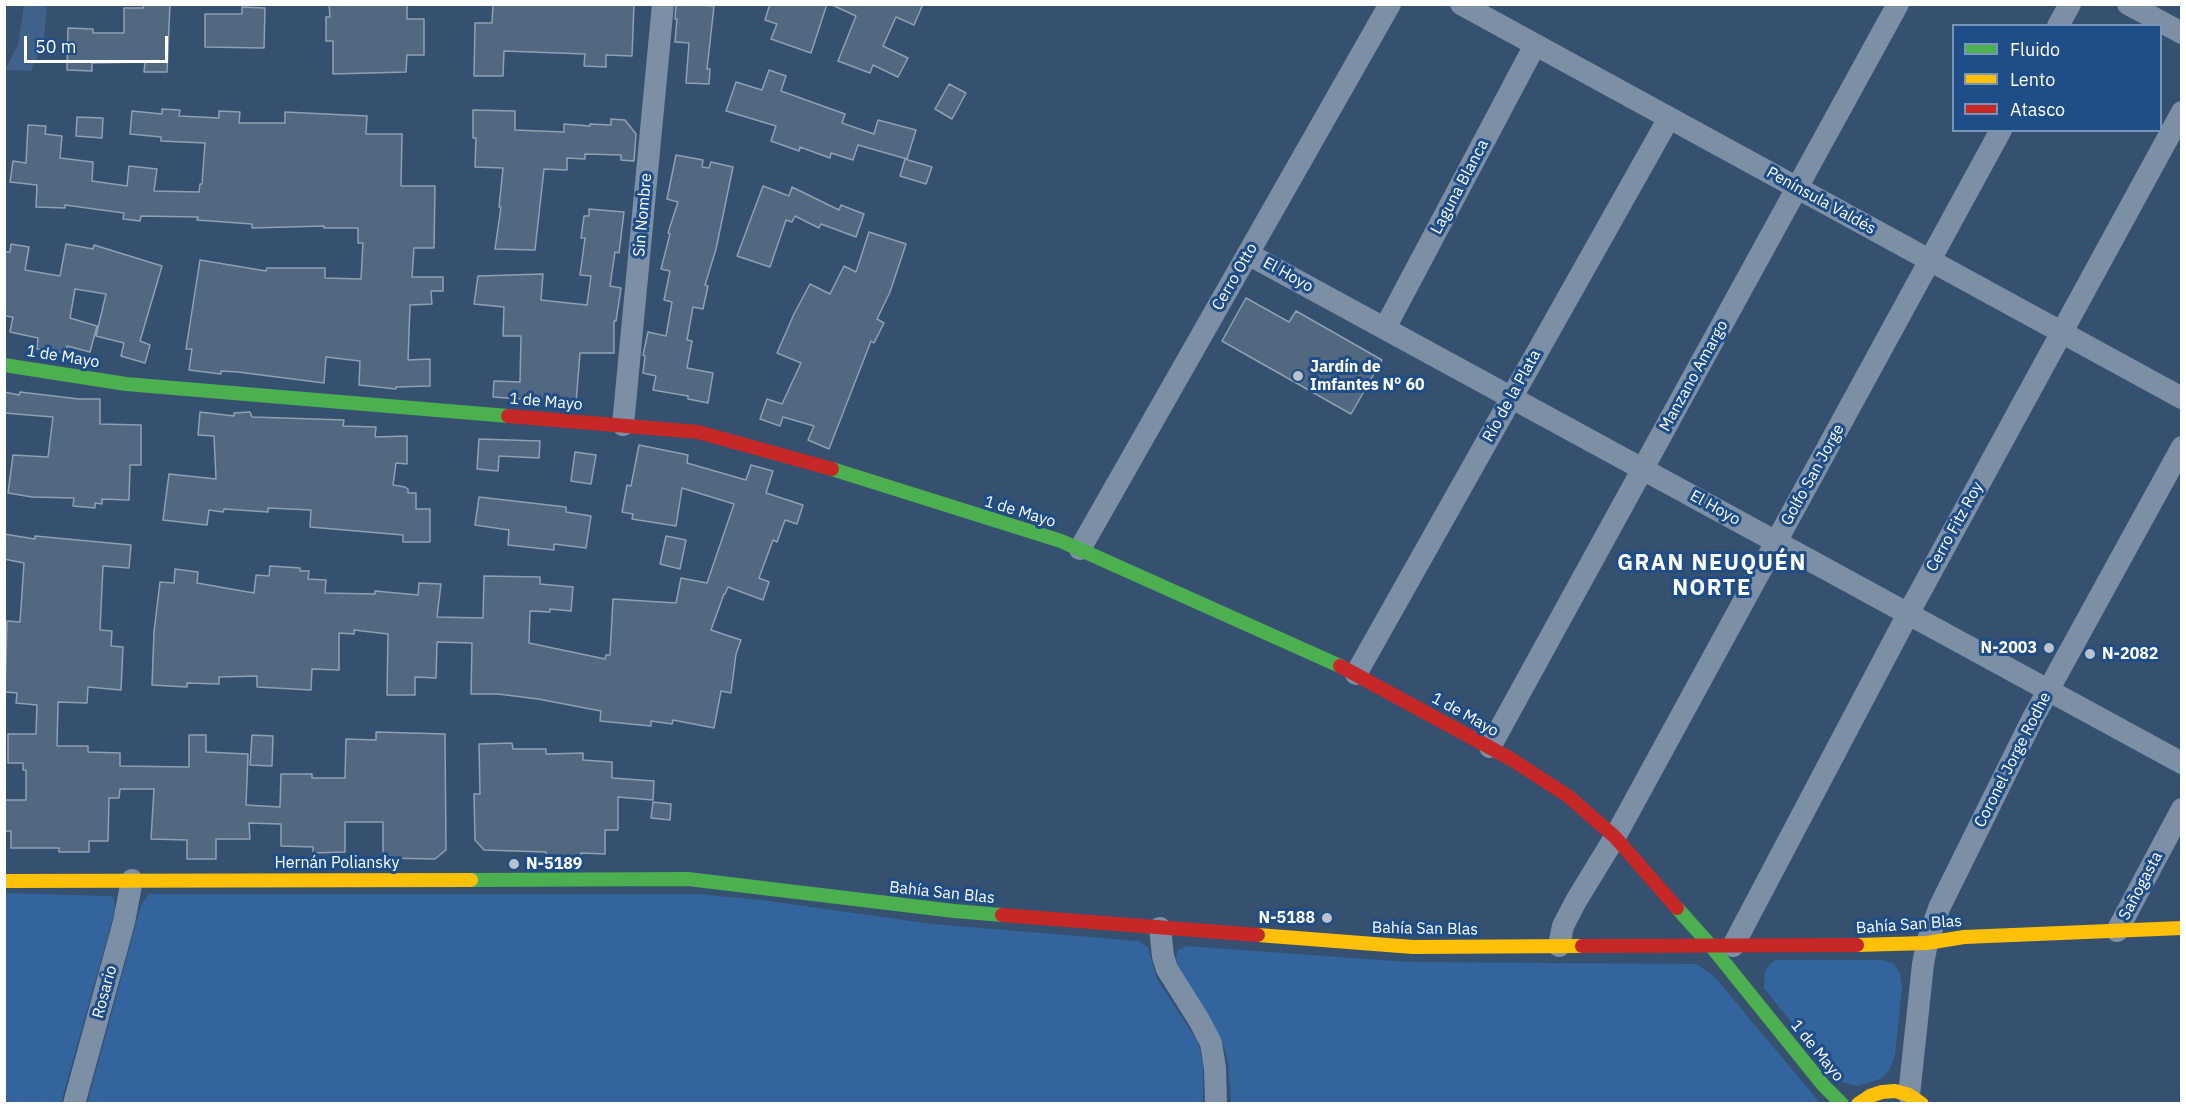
<!DOCTYPE html>
<html>
<head>
<meta charset="utf-8">
<style>
  body { margin:0 }
  #map { position:relative; width:2186px; height:1108px; overflow:hidden; background:#36506f; font-family:"IBM Plex Sans",sans-serif }
  canvas { display:block }
  .frame { position:absolute; inset:0; border:6px solid #fff; pointer-events:none }
  .legend { position:absolute; left:1952px; top:24px; width:210px; height:108px; box-sizing:border-box; background:#1e4d87; border:2px solid #7894b7; margin:0; padding:8px 10px; list-style:none; font-size:18px; color:#fff }
  .legend li { display:flex; align-items:center; gap:12px; height:30px }
  .legend b { width:30px; border:2px solid #7894b7 }
  .scale { position:absolute; left:24px; top:36px; width:144px; height:27px; box-sizing:border-box; border:3px solid #fff; border-top:0; padding-left:8px; font-size:18px; line-height:21px; white-space:nowrap; color:#fff; -webkit-text-stroke:4px #1e4d87; paint-order:stroke }
</style>
</head>
<body>
<div id="map">
<canvas width="2186" height="1108"></canvas>
<div class="frame"></div>
<ul class="legend">
<li><b style="height:8px;background:#4caf50"></b>Fluido</li>
<li><b style="height:8px;background:#ffc107"></b>Lento</li>
<li><b style="height:8px;background:#c62828"></b>Atasco</li>
</ul>
<div class="scale">50 m</div>
</div>
<script>
const ctx = document.querySelector('canvas').getContext('2d');
ctx.lineJoin = 'round';
function fillPath(path, color) { ctx.fillStyle = color; ctx.fill(path, 'evenodd'); }
const toPath = rows => new Path2D(rows.map(r => 'M' + r).join(''));
function trace(path, color, width, dash) { ctx.strokeStyle = color; ctx.lineWidth = width; ctx.lineCap = dash ? 'butt' : 'round'; ctx.setLineDash(dash || []); ctx.stroke(path); }
function write(font, color, halo, rows, align = 'center') {
  ctx.font = font + ' "IBM Plex Sans",sans-serif'; ctx.lineWidth = 6; ctx.setLineDash([]); ctx.textBaseline = 'middle'; ctx.strokeStyle = halo; ctx.fillStyle = color; for (const [text, x, y, turn = 0] of rows) {
    ctx.save(); ctx.translate(x, y); ctx.rotate((+turn || 0) * Math.PI / 180); ctx.textAlign = isNaN(turn) ? turn : align; if (halo) ctx.strokeText(text, 0, 0); ctx.fillText(text, 0, 0); ctx.restore();
  }
}
fillPath(toPath([
  [5,893,111,896,114,900,115,910,61,1103,5,1104],
  [149,894,697,894,761,900,932,924,1139,941,1148,947,1157,979,1198,1042,1203,1065,1203,1104,87,1104,141,905],
  [1187,946,1408,962,1696,964,1713,975,1816,1098,1819,1103,1231,1103,1228,1061,1222,1040,1183,978,1177,964,1176,957,1178,950],
  [1776,960,1882,960,1894,964,1900,974,1902,987,1895,1055,1889,1070,1884,1076,1880,1079,1857,1086,1838,1081,1764,988,1765,971,1770,964]
]), '#33649d');
fillPath(toPath([
  [24,5,47,5,44,39,31,71,5,70,18,45]
]), '#406189');
const building = toPath([
  [143,4,170,4,167,72,144,72,145,62,92,63,92,71,67,70,68,28,93,29,93,33,124,33,124,8,143,8,143,4],
  [329,4,407,4,407,19,424,19,424,55,407,55,406,72,333,74,333,41,326,41,326,17,330,17,329,4],
  [493,4,634,4,632,56,606,55,606,67,584,66,585,54,504,51,503,76,474,76,475,23,492,23,493,4],
  [676,4,714,6,707,69,710,69,709,84,686,83,689,43,675,42,677,19,675,19,676,4],
  [770,4,827,4,811,53,771,39,777,24,765,20,770,4],
  [830,4,923,4,914,25,896,17,883,46,908,58,898,77,873,65,870,73,838,61,856,16,830,4],
  [242,7,265,8,264,48,205,47,205,14,242,14,242,7],
  [769,70,786,76,781,91,845,114,842,123,874,134,878,120,916,130,907,159,858,145,853,160,831,153,830,158,800,147,799,151,771,141,776,126,726,111,736,82,762,90,769,70],
  [949,84,966,93,952,119,935,109,949,84],
  [162,109,180,110,179,116,219,118,219,111,240,112,239,123,285,123,285,112,367,116,366,134,402,134,401,186,435,186,434,248,414,248,412,277,443,277,443,291,431,291,432,304,410,305,408,360,430,359,430,386,396,387,396,389,359,385,360,361,326,357,324,383,238,372,221,371,221,374,189,370,192,349,186,349,200,260,266,271,267,268,325,268,325,278,361,279,363,243,358,243,358,228,324,228,324,226,252,228,252,224,197,220,198,217,141,216,140,221,123,219,124,213,65,205,65,208,36,207,37,185,10,182,13,161,26,163,28,125,46,126,45,134,62,136,60,158,93,162,92,181,127,186,129,166,157,169,154,191,199,192,200,184,202,184,205,143,161,141,161,137,130,134,132,111,162,114,162,109],
  [473,110,515,111,515,130,564,132,564,124,590,126,590,124,611,125,611,119,625,120,636,134,634,161,621,160,621,155,585,154,585,159,567,158,567,170,544,169,535,250,495,249,501,207,499,207,503,168,475,167,476,138,473,138,473,110],
  [77,117,103,118,102,138,76,136,77,117],
  [676,155,703,160,702,167,709,168,711,162,733,167,716,249,705,285,708,286,703,309,693,307,687,340,692,341,687,368,713,373,708,403,688,399,688,396,653,390,656,376,643,373,645,356,643,355,648,332,666,336,672,302,664,300,670,271,661,269,670,234,668,233,678,202,667,199,676,155],
  [905,159,932,167,926,184,900,176,905,159],
  [763,186,789,196,792,187,839,210,841,205,864,214,856,237,821,224,819,228,795,216,792,222,786,220,770,267,737,256,763,186],
  [589,209,624,212,619,253,615,252,610,286,621,288,616,321,614,321,614,353,580,353,576,403,493,397,494,381,520,382,521,336,503,336,504,307,474,304,478,276,543,274,541,300,587,305,591,276,580,275,585,238,581,238,584,216,589,216,589,209],
  [869,232,906,244,890,292,877,319,884,323,874,343,871,341,829,449,808,440,814,426,783,417,780,426,760,419,767,399,782,404,801,363,777,353,794,314,810,284,830,294,844,266,856,272,869,232],
  [11,244,29,247,25,270,60,276,66,244,93,249,94,245,162,266,140,341,150,345,145,363,121,356,124,343,96,336,106,294,75,289,70,318,97,326,90,352,67,346,66,353,37,349,38,338,10,332,13,317,4,316,4,252,10,252,11,244],
  [1246,298,1289,322,1296,311,1382,360,1351,414,1222,341,1246,298],
  [4,392,19,395,20,392,79,399,100,399,100,424,141,425,141,465,130,465,129,500,102,499,102,504,95,503,95,508,73,506,74,498,32,497,8,493,13,455,48,457,53,417,4,413,4,392],
  [200,412,234,416,234,413,250,412,252,417,344,420,343,426,376,427,375,437,407,436,407,464,396,463,393,485,405,487,408,489,408,493,416,493,416,509,430,509,430,542,403,542,403,535,310,527,311,510,268,508,268,512,224,509,223,512,209,510,207,525,163,520,169,474,216,479,214,436,198,435,200,412],
  [479,439,540,441,539,458,499,456,498,471,477,469,479,439],
  [639,445,688,455,687,463,746,480,751,465,773,471,766,493,803,505,797,524,785,520,777,542,773,540,759,578,769,582,763,600,728,587,725,594,724,594,711,630,741,640,736,654,731,693,721,691,714,728,673,720,672,724,651,721,651,726,600,721,601,711,538,699,498,694,471,694,472,643,437,642,436,678,415,677,415,695,387,695,388,634,354,630,354,634,339,633,339,670,312,669,311,690,257,687,257,676,219,677,219,684,187,683,187,687,152,685,154,632,160,582,174,583,175,569,198,572,197,583,254,593,256,575,269,576,270,566,300,568,300,571,309,571,308,579,326,580,325,593,375,594,375,591,418,595,419,583,441,584,437,617,483,618,484,576,540,577,540,584,573,587,571,611,550,609,550,612,530,611,529,643,605,659,606,655,610,655,613,599,676,603,681,578,707,583,734,504,682,488,676,526,632,519,633,514,622,512,627,485,631,486,639,445],
  [575,452,596,455,591,484,571,481,575,452],
  [479,497,566,507,566,512,591,516,586,548,554,544,554,550,508,545,509,530,475,525,479,497],
  [4,534,35,539,35,536,131,545,129,568,103,566,100,630,112,631,111,646,123,647,121,690,88,687,87,703,58,702,57,746,88,746,88,752,120,753,120,766,189,767,189,735,206,735,206,752,248,754,246,805,280,807,281,774,312,774,312,778,345,778,346,739,376,740,376,732,445,734,446,850,435,859,383,858,383,822,345,822,345,852,313,853,313,847,281,846,281,824,249,823,250,839,216,839,216,859,187,859,187,840,151,839,154,789,120,789,119,798,109,798,108,841,89,841,89,852,59,852,59,848,11,848,11,831,4,831,4,800,26,800,26,770,23,770,23,763,8,763,8,734,36,734,37,705,16,703,17,693,5,692,7,621,20,622,24,563,4,559,4,534],
  [666,536,686,540,680,569,660,564,666,536],
  [252,735,273,736,272,766,250,765,252,735],
  [512,743,513,749,546,749,546,754,583,753,583,760,612,762,612,778,654,781,653,800,618,797,618,830,605,830,605,854,581,853,581,858,546,857,546,852,484,850,475,840,474,794,480,794,479,744,512,743],
  [653,802,671,804,670,820,651,818,653,802]
]);
fillPath(building, '#526780');
trace(building, '#90a0b3', 1.5);
trace(toPath([
  [1461,4,2182,398],
  [2128,4,2182,33],
  [2058,26,2070,4],
  [1248,254,2182,763],
  [1385,328,1535,45],
  [623,425,663,4],
  [1080,549,1390,4],
  [1356,674,1669,118],
  [1490,747,1898,4],
  [1160,928,1163,956,1167,969,1199,1020,1211,1043,1215,1068,1216,1104],
  [2117,931,2182,809],
  [1559,946,1563,926,1576,901,1615,837,2001,130],
  [1733,946,1908,614,2182,112],
  [1909,1095,1923,964,1927,943,1939,908,2033,718,2182,447],
  [74,1104,124,922,132,880]
]), '#7d8fa5', 22);
trace(toPath([
  [4,365,126,384,508,416],
  [832,469,1061,541,1340,666],
  [471,880,688,879,954,911,1002,915],
  [1677,908,1711,946,1824,1086,1842,1104]
]), '#4caf50', 14);
trace(toPath([
  [4,881,471,880],
  [1258,935,1413,947,1582,946],
  [1857,945,1927,943,1964,937,2182,928],
  [1858,1104,1870,1096,1882,1092,1895,1091,1909,1095,1922,1104]
]), '#ffc107', 14);
trace(toPath([
  [508,416,698,432,832,469],
  [1340,666,1511,759,1568,796,1615,837,1677,908],
  [1002,915,1258,935],
  [1582,946,1857,945]
]), '#c62828', 14);
for (const [x, y, r, color] of [
  [1298,376,6,"#b9c2cd"],
  [2049,648,6,"#b9c2cd"],
  [2090,654,6,"#b9c2cd"],
  [514,864,6,"#b9c2cd"],
  [1327,918,6,"#b9c2cd"]
]) { const dot = new Path2D(); dot.arc(x, y, r, 0, 2 * Math.PI); ctx.fillStyle = color; ctx.fill(dot); trace(dot, '#1e4d87', 2); }
write('16px', '#fff', '#1e4d87', [
  ["Laguna Blanca",1460,187,-62],
  ["Península Valdés",1821,201,29],
  ["Sin Nombre",643,215,-85],
  ["El Hoyo",1288,275,29],
  ["Cerro Otto",1235,277,-60],
  ["1 de Mayo",63,357,9],
  ["Manzano Amargo",1694,376,-61],
  ["Río de la Plata",1512,396,-61],
  ["1 de Mayo",546,402,5],
  ["Golfo San Jorge",1813,475,-61],
  ["El Hoyo",1715,508,29],
  ["1 de Mayo",1020,512,17],
  ["Cerro Fitz Roy",1955,527,-61],
  ["1 de Mayo",1465,715,29],
  ["Coronel Jorge Rodhe",2013,760,-63],
  ["Hernán Poliansky",337,863],
  ["Sañogasta",2141,886,-62],
  ["Bahía San Blas",942,893,6],
  ["Bahía San Blas",1909,925,-4],
  ["Bahía San Blas",1425,929,1],
  ["Rosario",105,992,-75],
  ["1 de Mayo",1817,1051,51]
]);
write('bold 16px', '#fff', '#1e4d87', [
  ["Jardín de",1310,367],
  ["Imfantes N° 60",1310,385],
  ["N-2003",2037,648,"right"],
  ["N-2082",2102,654],
  ["N-5189",526,864],
  ["N-5188",1315,918,"right"]
], 'left');
ctx.letterSpacing = '1.5px';
write('bold 22px', '#fff', '#1e4d87', [
  ["GRAN NEUQUÉN",1712,564],
  ["NORTE",1712,589]
]);
ctx.letterSpacing = '0px';
</script>
</body>
</html>
